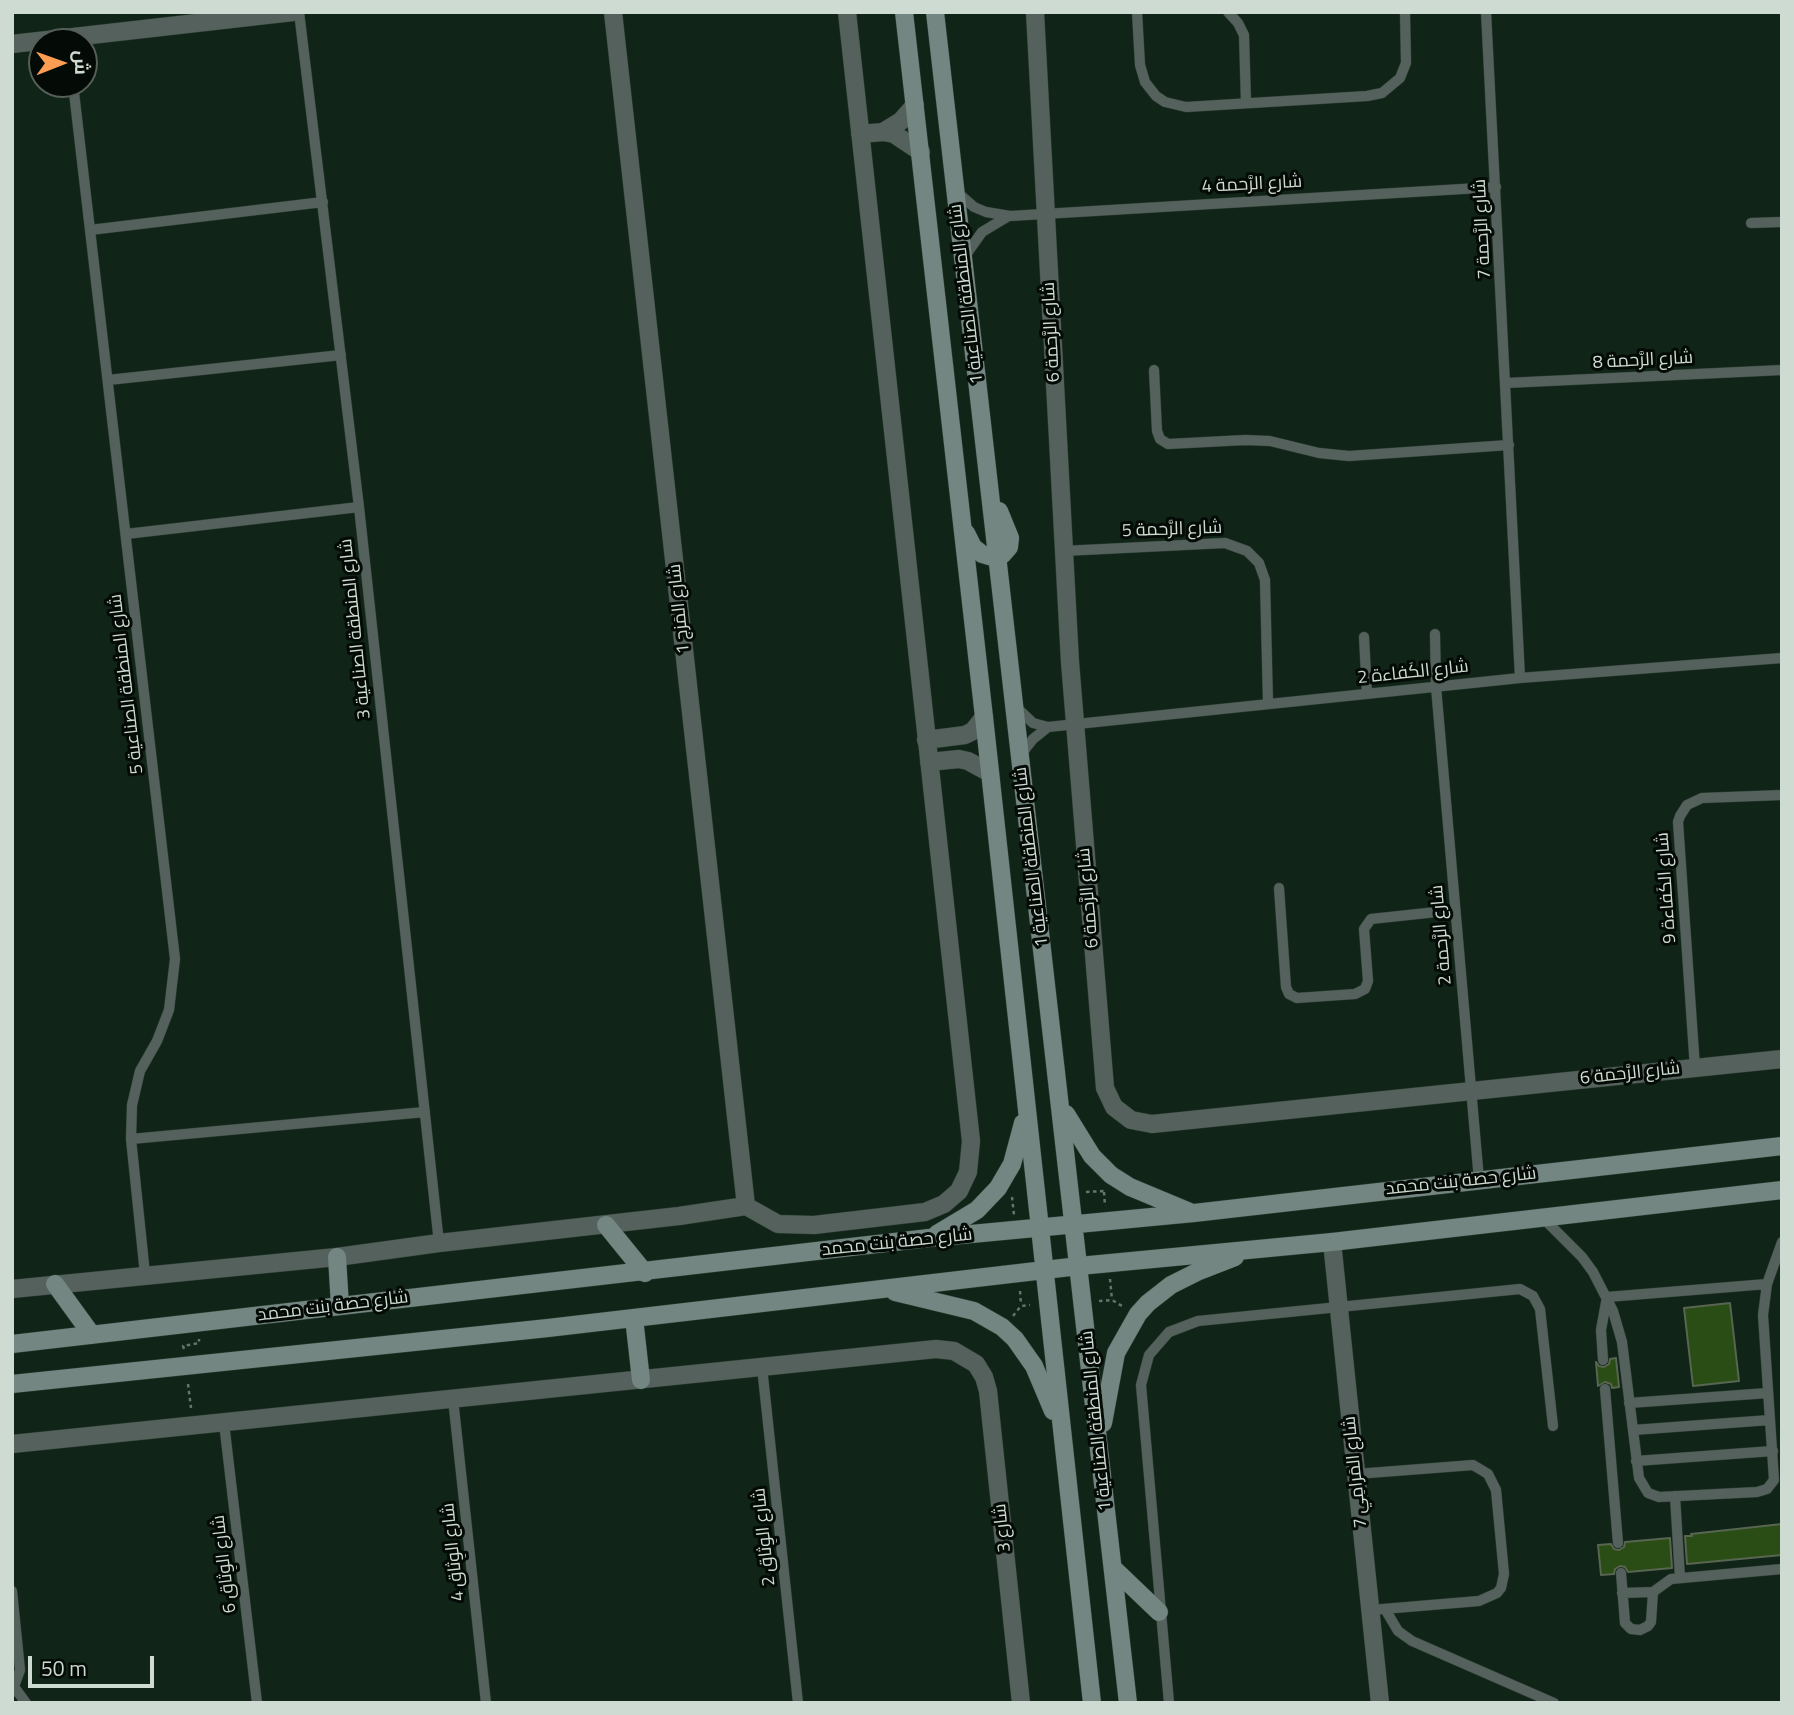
<!DOCTYPE html>
<html>
<head>
<meta charset="utf-8">
<style>
  body { margin:0 }
  #map { position:relative; width:1794px; height:1715px; overflow:hidden; background:#102418; font-family:"Titillium Web",Cairo,sans-serif }
  canvas { display:block }
  .frame { position:absolute; inset:0; border:14px solid #cedbd2; pointer-events:none }
  .north { position:absolute; left:28px; top:28px; width:70px; height:70px; box-sizing:border-box; background:#040b06; border:2px solid #555e58; border-radius:50%; rotate:89deg; font-size:19px; font-weight:700; line-height:28px; text-align:center; color:#cedbd2 }
  .north::after { content:''; display:block; margin:auto; width:24px; height:32px; background:#fc9d53; clip-path:polygon(50% 0,100% 100%,50% 72%,0 100%) }
  .scale { position:absolute; left:28px; top:1656px; width:126px; height:32px; box-sizing:border-box; border:4px solid #cedbd2; border-top:0; padding-left:9px; font-size:21px; line-height:24px; white-space:nowrap; color:#cedbd2; -webkit-text-stroke:5px #040b06; paint-order:stroke }
</style>
</head>
<body>
<div id="map">
<canvas width="1794" height="1715"></canvas>
<div class="frame"></div>
<div class="north">ش</div>
<div class="scale">50 m</div>
</div>
<script>
const ctx = document.querySelector('canvas').getContext('2d');
ctx.lineJoin = 'round';
function fillPath(path, color) { ctx.fillStyle = color; ctx.fill(path, 'evenodd'); }
const toPath = rows => new Path2D(rows.map(r => 'M' + r).join(''));
function trace(path, color, width, dash) { ctx.strokeStyle = color; ctx.lineWidth = width; ctx.lineCap = dash ? 'butt' : 'round'; ctx.setLineDash(dash || []); ctx.stroke(path); }
function write(font, color, halo, rows, align = 'center') {
  ctx.font = font + ' "Titillium Web",Cairo,sans-serif'; ctx.lineWidth = 6; ctx.setLineDash([]); ctx.textBaseline = 'middle'; ctx.strokeStyle = halo; ctx.fillStyle = color; for (const [text, x, y, turn = 0] of rows) {
    ctx.save(); ctx.translate(x, y); ctx.rotate((+turn || 0) * Math.PI / 180); ctx.textAlign = isNaN(turn) ? turn : align; if (halo) ctx.strokeText(text, 0, 0); ctx.fillText(text, 0, 0); ctx.restore();
  }
}
const building = toPath([
  [1730,1303,1739,1381,1693,1386,1684,1308,1730,1303],
  [1616,1358,1619,1387,1612,1388,1611,1384,1605,1382,1598,1386,1596,1362,1599,1366,1604,1367,1609,1364,1610,1359,1616,1358],
  [1782,1524,1782,1555,1687,1564,1685,1536,1692,1536,1691,1534,1782,1524],
  [1670,1538,1672,1568,1628,1572,1625,1567,1620,1566,1615,1569,1614,1574,1601,1575,1598,1545,1611,1544,1614,1549,1619,1550,1624,1547,1625,1542,1670,1538]
]);
fillPath(building, '#2a4d15');
trace(building, '#586551', 2);
const lane = toPath([
  [299,12,359,507,439,1243],
  [1137,12,1140,65,1145,82,1156,96,1165,102,1186,107,1367,96,1382,93,1400,78,1406,63,1405,12],
  [1228,12,1238,23,1244,35,1246,103],
  [1486,12,1520,678],
  [73,84,175,959,169,1010,157,1041,140,1071,132,1105,131,1139,145,1274],
  [958,193,974,207,986,212,1010,216,1496,187],
  [1751,223,1782,222],
  [90,230,323,202],
  [965,256,982,232,1007,217],
  [1154,370,1157,431,1160,439,1168,444,1245,440,1270,441,1319,453,1349,456,1509,445],
  [108,380,341,355],
  [1506,383,1782,370],
  [126,534,359,507],
  [1063,551,1225,543,1247,551,1259,563,1265,580,1268,703],
  [1435,634,1436,687,1479,1180],
  [1364,637,1367,694],
  [1016,707,1033,723,1048,727,1520,678,1782,658],
  [1022,753,1033,739,1048,727],
  [1279,888,1286,987,1289,994,1297,998,1355,994,1365,989,1368,981,1364,929,1371,919,1455,910],
  [1695,1068,1678,822,1680,816,1687,805,1702,798,1782,795],
  [131,1139,425,1112],
  [1542,1217,1582,1257,1593,1272,1613,1311,1622,1342,1639,1478,1648,1493,1659,1497,1757,1492,1767,1489,1774,1480,1763,1315,1767,1284,1782,1242],
  [1603,1360,1601,1330,1607,1297,1767,1284],
  [762,1367,798,1703],
  [1605,1389,1618,1543],
  [453,1399,486,1703],
  [1629,1403,1768,1393],
  [224,1423,257,1703],
  [1633,1430,1770,1420],
  [1636,1461,1773,1451],
  [1356,1474,1473,1465,1488,1474,1496,1490,1504,1574,1501,1588,1497,1593,1479,1601,1371,1610],
  [1675,1496,1680,1578],
  [1621,1573,1625,1623,1631,1629,1640,1630,1648,1626,1651,1622,1653,1592,1671,1579,1782,1569],
  [12,1591,20,1670,12,1692],
  [1622,1593,1653,1592],
  [1385,1609,1398,1631,1412,1641,1554,1703],
  [15,1688,26,1703],
  [1169,1703,1141,1385,1149,1355,1169,1332,1198,1321,1520,1289,1533,1296,1540,1309,1553,1426]
]);
const street = toPath([
  [613,12,746,1206],
  [1035,12,1070,662,1105,1088,1114,1107,1131,1120,1152,1124,1782,1059],
  [12,44,293,12],
  [883,132,901,121,915,105],
  [860,134,883,132,894,134,921,152],
  [926,740,965,735,973,731,984,717],
  [929,762,959,759,968,761,990,773],
  [1332,1242,1380,1703],
  [12,1289,337,1257,439,1243,679,1216,746,1206,778,1224,814,1225,925,1212,944,1204,959,1191,968,1172,971,1141,847,12],
  [12,1444,936,1349,954,1351,976,1364,984,1377,988,1391,1021,1703]
]);
const secondary = toPath([
  [904,12,984,717,1092,1703],
  [935,12,1128,1703],
  [966,533,973,547,982,554,992,557,1002,555,1009,547,1010,538,999,511],
  [1066,1114,1092,1156,1111,1175,1130,1187,1190,1212],
  [606,1225,645,1273],
  [937,1234,977,1210,998,1188,1012,1164,1023,1123],
  [337,1257,340,1306],
  [55,1284,92,1335],
  [895,1292,974,1311,1002,1327,1015,1339,1034,1366,1053,1411],
  [634,1318,641,1380],
  [12,1344,929,1238,1194,1213,1782,1146],
  [12,1384,548,1328,1079,1266,1332,1242,1782,1190],
  [1103,1423,1116,1353,1138,1314,1148,1303,1171,1285,1199,1271,1235,1257],
  [1113,1568,1159,1612]
]);
trace(lane, '#2b3e32', 11);
trace(street, '#2b3e32', 19);
trace(secondary, '#2b3e32', 19);
trace(toPath([
  [1086,1192,1104,1191],
  [1104,1192,1105,1206],
  [1012,1197,1014,1215],
  [1110,1279,1112,1300],
  [1020,1291,1021,1305],
  [1099,1301,1112,1300,1122,1306],
  [1013,1316,1021,1306,1030,1305],
  [184,1349,183,1346,199,1343,199,1339],
  [188,1384,191,1408]
]), '#64756a', 2.5, [3.5, 3.5]);
trace(lane, '#55615d', 10);
trace(street, '#55615d', 18);
trace(secondary, '#738681', 18);
write('18px', '#cedbd2', '#040b06', [
  ["شارع الرَّحمة 4",1252,185,-3],
  ["شارع الرَّحمة 7",1483,229,-93],
  ["شارع المنطقة الصناعية 1",967,294,-97],
  ["شارع الرَّحمة 6",1052,332,-93],
  ["شارع الرَّحمة 8",1643,361,-3],
  ["شارع الرَّحمة 5",1172,530,-2],
  ["شارع المَزج 1",680,609,-96],
  ["شارع المنطقة الصناعية 3",356,629,-96],
  ["شارع الكَفاءة 2",1413,673,-6],
  ["شارع المنطقة الصناعية 5",127,684,-97],
  ["شارع المنطقة الصناعية 1",1032,857,-97],
  ["شارع الكَفاءة 9",1667,888,-94],
  ["شارع الرَّحمة 6",1089,898,-95],
  ["شارع الرَّحمة 2",1442,935,-95],
  ["شارع الرَّحمة 6",1630,1074,-6],
  ["شارع حصة بنت محمد",1461,1182,-6],
  ["شارع حصة بنت محمد",897,1243,-6],
  ["شارع حصة بنت محمد",333,1307,-7],
  ["شارع المنطقة الصناعية 1",1097,1421,-96],
  ["شارع المَرامِي 7",1356,1472,-96],
  ["شارع 3",1003,1528,-96],
  ["شارع الوِثاق 2",765,1537,-96],
  ["شارع الوِثاق 4",454,1552,-96],
  ["شارع الوِثاق 6",225,1564,-97]
]);
</script>
</body>
</html>
